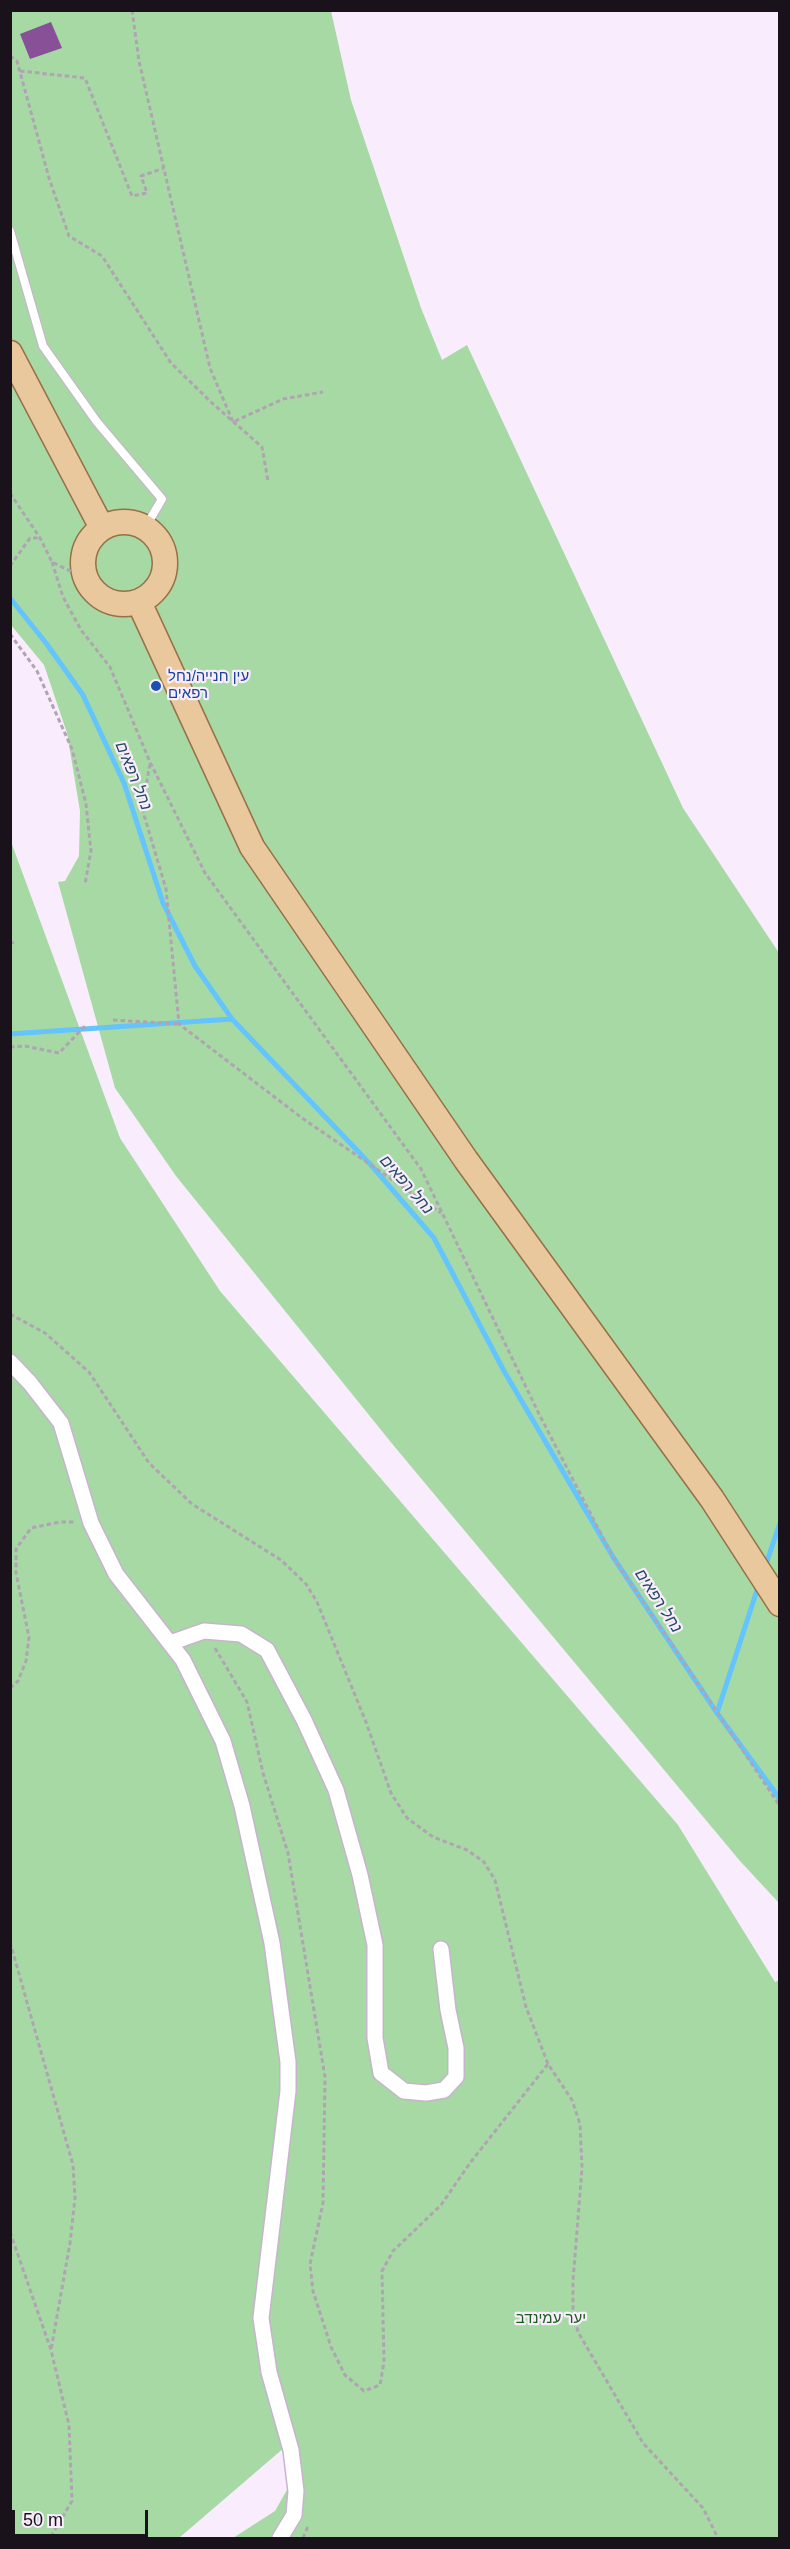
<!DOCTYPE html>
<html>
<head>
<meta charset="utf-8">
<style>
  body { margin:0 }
  #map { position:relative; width:790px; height:2549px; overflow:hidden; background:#f9ecfd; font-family:Helvetica,sans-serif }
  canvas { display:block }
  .frame { position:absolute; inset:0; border:12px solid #19121b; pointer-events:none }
  .scale { position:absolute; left:12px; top:2510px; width:136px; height:27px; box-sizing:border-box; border:3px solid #19121b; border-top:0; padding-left:8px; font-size:18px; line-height:21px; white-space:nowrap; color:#19121b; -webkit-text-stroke:4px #f9ecfd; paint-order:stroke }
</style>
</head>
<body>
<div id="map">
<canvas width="790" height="2549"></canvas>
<div class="frame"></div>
<div class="scale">50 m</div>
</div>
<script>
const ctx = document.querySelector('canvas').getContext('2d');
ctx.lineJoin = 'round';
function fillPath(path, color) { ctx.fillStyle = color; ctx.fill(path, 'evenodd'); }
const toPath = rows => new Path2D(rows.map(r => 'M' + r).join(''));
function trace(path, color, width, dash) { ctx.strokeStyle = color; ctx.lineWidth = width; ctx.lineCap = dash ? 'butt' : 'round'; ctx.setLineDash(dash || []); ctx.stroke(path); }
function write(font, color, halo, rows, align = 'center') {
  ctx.font = font + ' Helvetica,"Noto Sans Hebrew",sans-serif'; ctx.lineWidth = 4.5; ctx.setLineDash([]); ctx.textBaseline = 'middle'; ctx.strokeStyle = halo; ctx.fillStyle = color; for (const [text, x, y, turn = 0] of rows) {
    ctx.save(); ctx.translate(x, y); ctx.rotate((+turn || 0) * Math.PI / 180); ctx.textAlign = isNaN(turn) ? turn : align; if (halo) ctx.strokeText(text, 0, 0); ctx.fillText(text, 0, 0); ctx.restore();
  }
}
fillPath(toPath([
  [10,11,331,11,351,100,421,308,442,360,467,345,683,808,779,953,779,1903,740,1861,394,1446,176,1176,115,1088,58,882,65,881,79,856,80,811,67,733,44,665,11,625],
  [10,839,120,1138,220,1291,678,1825,775,1982,779,1980,779,2538,233,2538,275,2511,288,2488,285,2447,179,2538,11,2538]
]), '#a7d9a5');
trace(toPath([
  [10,598,46,643,83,695,124,783,163,903,195,966,232,1019,371,1165,434,1238,504,1371,613,1557,717,1713,780,1799],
  [10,1034,232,1019],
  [765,1567,780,1523],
  [717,1713,759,1584]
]), '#63c4fe', 5);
fillPath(toPath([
  [51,22,62,48,30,59,20,34]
]), '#875097');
const service = toPath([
  [10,231,43,346,97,422,162,499,145,528]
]);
const minor = toPath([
  [10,1362,30,1383,61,1423,91,1523,116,1574,183,1660,223,1741,242,1806,272,1943,288,2062,288,2091,261,2318,269,2372,291,2450,296,2491,294,2515,280,2538],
  [170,1643,204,1631,241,1634,267,1650,304,1720,336,1790,360,1875,375,1945,375,2038,381,2073,404,2091,426,2093,444,2090,456,2077,456,2048,448,2010,441,1949]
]);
const primary = toPath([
  [10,353,102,528],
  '83 563a41 41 0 1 1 82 0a41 41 0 1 1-82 0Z',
  [139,602,252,847,466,1160,712,1499,780,1604]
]);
trace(service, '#c8b3ce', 10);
trace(minor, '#c8b3ce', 18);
trace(primary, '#977046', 27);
trace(toPath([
  [132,10,139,61,210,368,233,422,283,399,323,392],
  [10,56,17,61,49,178,69,236,102,256,171,363,212,403,262,447,268,481],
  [20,71,85,78,132,196,147,193,141,176,164,168],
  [10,493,40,538,52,562,86,579],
  [52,562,63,597,81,630,110,667,150,762,205,873,421,1169,539,1414,613,1557,780,1806],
  [10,566,30,538,40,538],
  [10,634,37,671,72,749,86,804,91,851,85,884],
  [150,764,142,808,166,889,179,1024,302,1118,441,1213],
  [10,944,14,942],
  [113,1020,179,1024],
  [10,1047,25,1046,59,1053,85,1026],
  [10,1314,45,1333,89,1372,149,1463,192,1504,281,1560,306,1584,317,1602,366,1722,391,1793,407,1818,433,1837,467,1850,484,1862,495,1880,526,2007,548,2064,572,2100,580,2124,582,2168,573,2281,573,2310,578,2332,643,2443,703,2508,718,2538],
  [215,1648,247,1702,263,1773,288,1853,325,2077,323,2203,310,2264,313,2291,331,2347,345,2375,364,2391,380,2385,384,2362,382,2271,393,2251,441,2205,470,2163,548,2064],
  [10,1688,18,1681,26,1661,29,1637,16,1573,16,1549,31,1528,60,1522,74,1522],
  [10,1942,73,2165,75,2198,70,2243,51,2350],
  [10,2232,51,2350,69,2425,72,2501,50,2538],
  [303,2538,308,2526]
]), '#afa4b2', 3, [4.5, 3]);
trace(service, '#fff', 8);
trace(minor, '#fff', 15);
trace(primary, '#e9c89e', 24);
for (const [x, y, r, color] of [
  [156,686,6,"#1a4fb4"]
]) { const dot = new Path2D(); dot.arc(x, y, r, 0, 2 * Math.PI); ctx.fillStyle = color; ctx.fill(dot); trace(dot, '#f9ecfd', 2); }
write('15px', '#164399', '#f9ecfd', [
  ["עין חנייה/נחל",168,677],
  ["רפאים",168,694]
], 'left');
write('15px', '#185f1c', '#f9ecfd', [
  ["יער עמינדב",551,2319]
]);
write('italic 16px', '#214961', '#f9ecfd', [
  ["נחל רפאים",133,776,68],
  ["נחל רפאים",406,1185,49],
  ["נחל רפאים",658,1601,57]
]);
</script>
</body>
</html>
